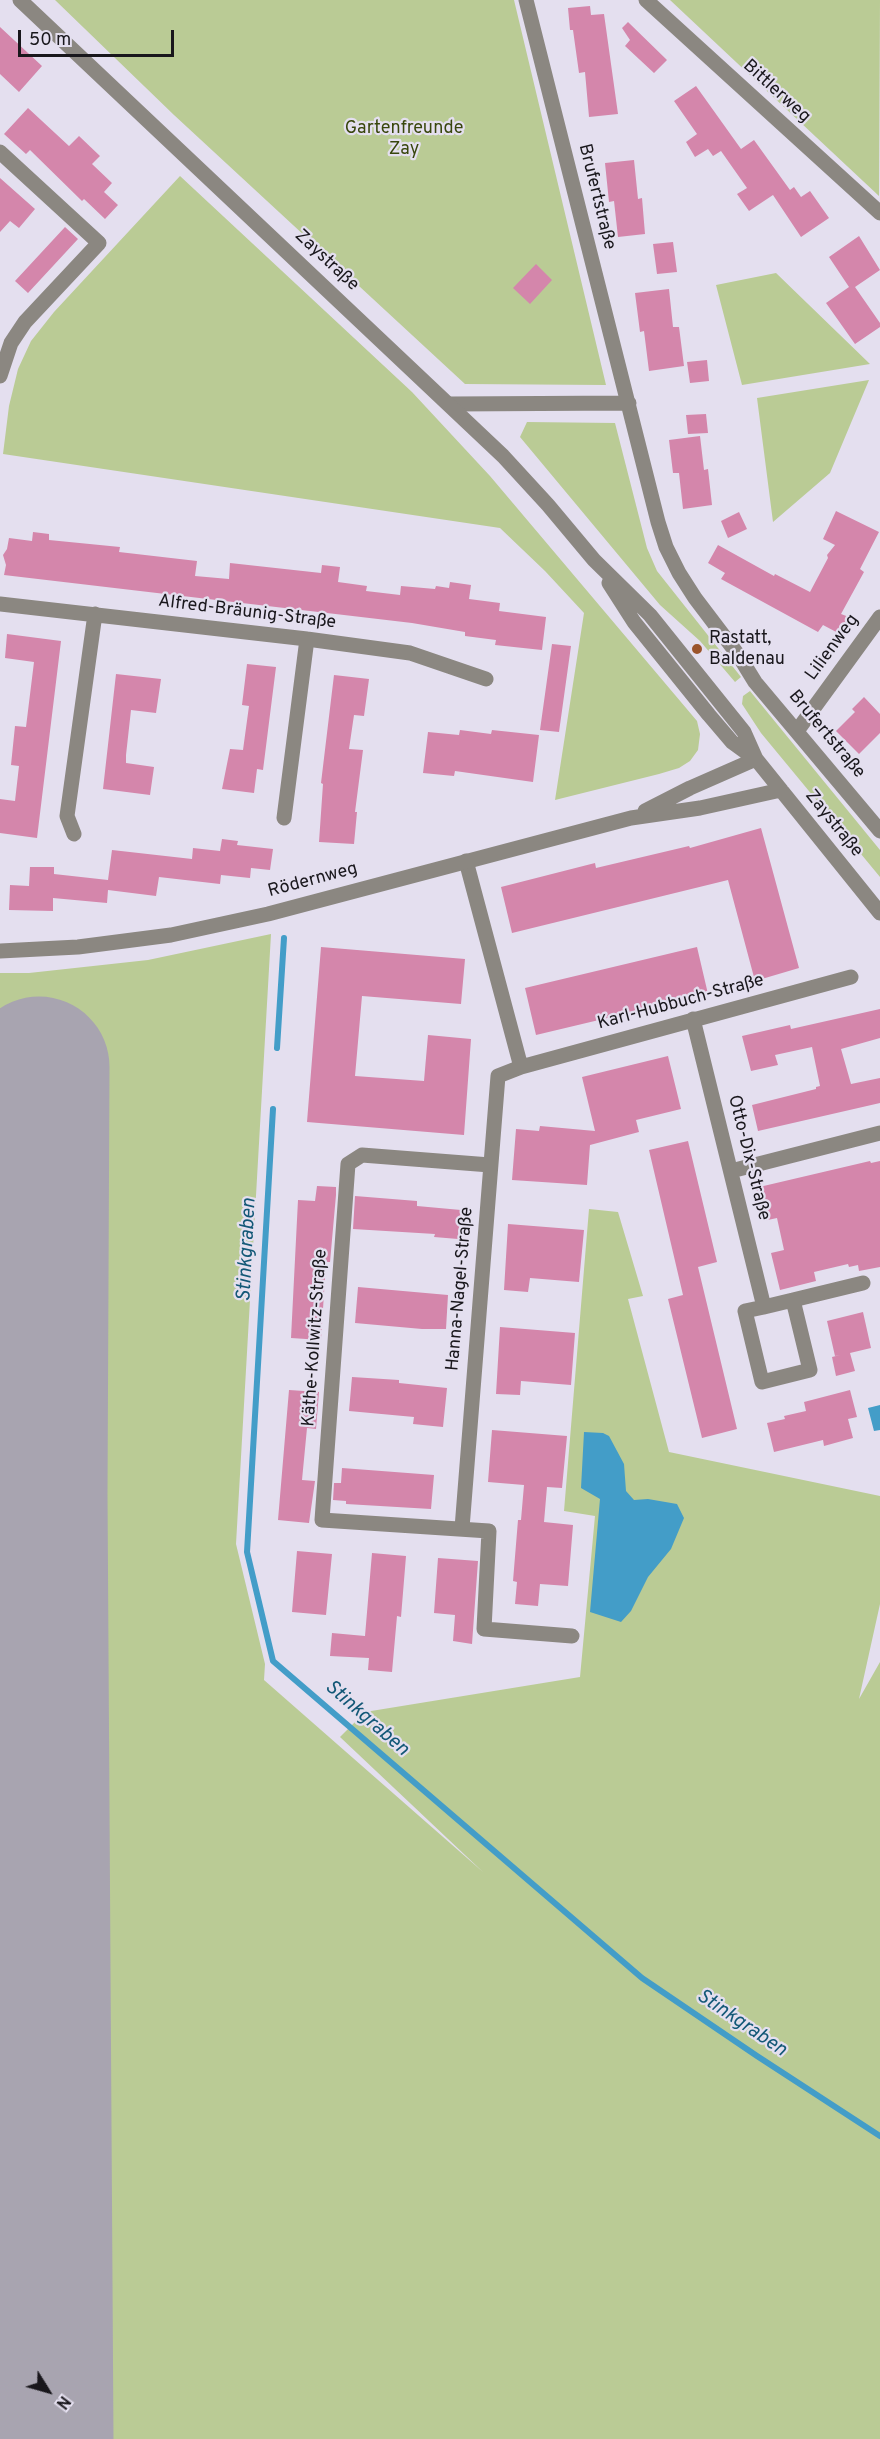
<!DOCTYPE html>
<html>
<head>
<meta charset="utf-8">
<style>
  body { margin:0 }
  #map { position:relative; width:880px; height:2439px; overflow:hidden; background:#e4dfef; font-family:Overpass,sans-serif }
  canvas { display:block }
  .north { position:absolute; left:18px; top:2361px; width:60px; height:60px; -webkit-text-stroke:4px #e4dfef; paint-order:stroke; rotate:127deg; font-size:16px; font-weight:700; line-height:24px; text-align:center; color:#19171c }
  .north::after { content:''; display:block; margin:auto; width:21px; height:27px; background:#19171c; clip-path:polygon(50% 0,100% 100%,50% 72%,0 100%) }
  .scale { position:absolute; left:18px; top:30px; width:156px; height:27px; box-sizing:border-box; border:3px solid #19171c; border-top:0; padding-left:8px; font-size:18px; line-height:21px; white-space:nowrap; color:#19171c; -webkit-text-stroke:4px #e4dfef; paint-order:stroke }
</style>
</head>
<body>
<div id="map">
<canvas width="880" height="2439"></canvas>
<div class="north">N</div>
<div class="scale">50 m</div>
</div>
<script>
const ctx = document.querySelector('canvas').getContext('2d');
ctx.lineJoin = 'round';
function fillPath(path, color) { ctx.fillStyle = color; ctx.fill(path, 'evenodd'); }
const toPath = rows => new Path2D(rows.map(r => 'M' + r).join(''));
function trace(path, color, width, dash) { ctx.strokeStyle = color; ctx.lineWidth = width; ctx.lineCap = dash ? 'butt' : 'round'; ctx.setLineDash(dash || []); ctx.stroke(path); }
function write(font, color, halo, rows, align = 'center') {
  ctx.font = font + ' Overpass,sans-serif'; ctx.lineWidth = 4.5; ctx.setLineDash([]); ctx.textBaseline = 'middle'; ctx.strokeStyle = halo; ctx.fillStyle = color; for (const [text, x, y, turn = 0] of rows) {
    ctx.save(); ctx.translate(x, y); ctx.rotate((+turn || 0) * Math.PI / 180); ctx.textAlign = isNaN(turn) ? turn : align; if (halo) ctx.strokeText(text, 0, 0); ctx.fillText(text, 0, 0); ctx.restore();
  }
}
fillPath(toPath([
  [55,0,514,0,606,385,465,384,174,115],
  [670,0,880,0,879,196,753,78],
  [180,176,412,392,490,476,697,721,700,734,698,750,690,761,679,768,659,774,555,800,584,613,545,571,500,528,3,454,9,406,18,369,31,341,54,312],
  [776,273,870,364,742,385,716,285],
  [869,380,830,473,773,522,757,398],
  [527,422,615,423,647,548,657,571,741,677,735,682,700,641,660,605,520,437],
  [750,691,880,850,880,877,761,733,742,704,743,696],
  [271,934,236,1544,265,1664,264,1680,483,1872,340,1737,365,1712,580,1677,595,1516,564,1511,589,1209,618,1212,643,1296,628,1299,669,1452,880,1496,880,1604,859,1699,880,1662,880,2439,0,2439,0,973,29,973,148,960]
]), '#bacb95');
fillPath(toPath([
  [880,1405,880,1430,874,1431,868,1408],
  [584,1432,603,1433,609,1436,624,1464,626,1491,634,1500,648,1499,677,1504,684,1518,671,1549,648,1577,631,1611,621,1622,590,1612,600,1499,581,1488]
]), '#439dc8');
trace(toPath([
  [277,1048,284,938],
  [273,1109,247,1552,273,1661,642,1978,757,2056,880,2136]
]), '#439dc8', 6);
trace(toPath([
  [0,1487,37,1493],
  [0,2361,42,2439]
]), '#a8a4b0', 57);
trace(toPath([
  [39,1067,37,1493,43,2439]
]), '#a8a4b0', 141);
fillPath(toPath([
  [590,6,591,15,604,14,618,114,589,117,585,72,579,73,573,30,570,30,568,8],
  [628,22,667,60,654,73,625,46,630,40,622,28],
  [0,27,42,66,19,92,0,74],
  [696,86,741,149,754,140,790,190,794,187,801,197,810,191,829,218,801,237,773,195,749,211,737,194,747,188,721,151,713,156,708,149,695,157,686,142,697,134,674,101],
  [28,108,69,146,79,136,100,156,92,164,112,183,104,192,118,205,105,219,84,199,82,201,30,150,26,154,4,134],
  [634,160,638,199,642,198,645,234,618,237,614,201,609,202,605,163],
  [0,178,35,209,19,228,10,221,0,232],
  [65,227,78,239,28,293,15,281],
  [859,236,880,270,855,287,880,323,880,327,855,344,826,303,849,287,829,257],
  [673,242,677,272,657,274,653,244],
  [536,264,552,280,530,304,513,288],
  [669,289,673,327,679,327,684,366,649,371,644,331,640,332,635,293],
  [707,360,709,381,690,383,687,362],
  [706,414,708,433,688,434,686,415],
  [700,436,704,470,708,469,712,505,683,509,679,473,673,473,669,440],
  [836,511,879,532,860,569,864,572,841,614,849,617,840,634,823,625,818,632,721,579,725,573,708,563,718,545,774,576,775,574,810,592,828,558,827,555,835,545,823,539],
  [739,512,747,529,728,538,721,521],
  [33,532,49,534,49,540,120,547,119,552,197,561,195,576,229,579,230,563,321,573,322,565,340,567,338,582,367,586,366,591,400,595,401,586,435,589,436,586,449,588,450,582,471,585,469,599,500,603,499,611,546,617,542,650,495,645,496,640,465,636,465,632,412,623,4,575,6,565,3,555,7,549,9,538,32,541],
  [7,634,61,641,37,838,0,833,0,799,15,801,19,766,11,765,15,726,26,727,34,662,5,658],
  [552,644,571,646,559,732,540,730],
  [247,664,276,667,263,770,257,769,254,793,222,789,230,749,243,750,249,706,242,705],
  [116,674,161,679,156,713,131,710,126,755,126,763,154,767,150,795,103,789],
  [334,675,369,679,364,716,354,715,349,749,363,750,355,812,357,812,354,844,319,842,323,784,321,783],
  [864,697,880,714,880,733,859,754,836,731,855,712,852,709],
  [460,730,491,734,492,730,539,735,533,782,455,771,454,776,423,773,428,732,459,735],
  [761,828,799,968,755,981,728,880,512,933,501,887,595,863,596,868,689,846,690,848],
  [222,839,238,841,237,845,273,849,270,870,251,868,250,878,221,875,220,884,159,877,156,896,108,890,107,903,53,898,53,911,9,910,10,885,29,886,30,867,54,867,54,874,108,880,112,850,192,859,193,848,220,851],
  [321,947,465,959,461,1004,362,996,355,1076,424,1081,428,1035,471,1039,464,1135,307,1122],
  [697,947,708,994,536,1035,525,988],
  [880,1009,880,1038,841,1049,851,1084,880,1078,880,1103,758,1131,752,1105,816,1089,816,1087,820,1086,812,1047,775,1055,778,1065,751,1071,742,1036,790,1025,791,1029],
  [668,1056,681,1109,636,1120,639,1132,590,1145,587,1185,512,1180,516,1129,539,1131,540,1126,595,1131,582,1077],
  [688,1141,717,1262,698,1267,737,1429,702,1438,668,1299,683,1295,649,1150],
  [870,1161,871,1163,880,1161,880,1267,859,1271,858,1265,849,1267,848,1264,814,1272,816,1281,780,1290,771,1253,784,1250,777,1218,763,1221,755,1188],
  [317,1186,336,1187,336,1195,330,1262,326,1262,321,1340,291,1338,298,1200,315,1201],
  [355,1196,417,1201,417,1206,461,1210,458,1239,434,1237,435,1234,353,1229],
  [508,1224,584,1230,579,1282,530,1278,528,1292,504,1290],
  [358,1287,448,1295,446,1329,422,1329,355,1323],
  [863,1312,871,1348,850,1353,855,1371,836,1376,832,1357,840,1355,835,1356,827,1321],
  [500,1327,575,1333,571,1385,521,1381,520,1395,496,1394],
  [352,1377,399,1380,399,1383,447,1388,443,1427,413,1424,414,1417,349,1411],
  [289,1390,319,1392,316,1429,307,1428,302,1480,315,1481,309,1523,278,1520],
  [850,1390,857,1417,848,1419,853,1438,824,1446,823,1440,774,1452,767,1423,785,1419,784,1416,806,1411,804,1402],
  [492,1430,567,1436,562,1488,547,1487,544,1522,573,1525,568,1586,540,1584,538,1606,515,1604,517,1582,513,1581,518,1520,521,1520,524,1485,488,1482],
  [342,1468,434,1475,431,1509,346,1504,346,1501,333,1500,334,1483,341,1483],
  [297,1551,332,1554,326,1615,292,1612],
  [372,1553,406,1556,401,1617,397,1616,392,1672,368,1670,369,1658,330,1656,332,1633,365,1636],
  [438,1558,478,1561,472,1644,453,1641,455,1615,434,1613]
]), '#d486ab');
trace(toPath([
  [526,0,658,522,666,547,679,573,695,598,739,656,755,682,880,831],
  [646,0,880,213],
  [0,152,99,243,25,322,11,343,0,376],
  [451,404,629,403],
  [0,604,307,639,410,653,486,679],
  [797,731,880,617],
  [284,818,307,639],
  [74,834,67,816,95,614],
  [693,1019,764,1307],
  [521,1067,851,977],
  [490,1165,362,1155,348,1164,322,1520,489,1531,484,1629,572,1636],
  [731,1171,880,1133],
  [793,1300,810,1370,762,1382,745,1311,764,1307,793,1300,863,1283],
  [462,1528,498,1076,521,1067,466,861]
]), '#8b8781', 15);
trace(toPath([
  [20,0,503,456,548,505,594,560,650,615,744,732,756,759,880,913],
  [609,583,634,622,709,715,732,742,754,758],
  [645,811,690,788,756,759],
  [0,951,78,947,171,935,268,914,631,818,700,808,781,790]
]), '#8b8781', 15);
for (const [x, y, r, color] of [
  [697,649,6,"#9b542c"]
]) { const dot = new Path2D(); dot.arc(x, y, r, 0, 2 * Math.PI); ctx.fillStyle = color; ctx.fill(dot); trace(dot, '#e4dfef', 2); }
write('18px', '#19171c', '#e4dfef', [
  ["Bittlerweg",776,92,42],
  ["Brufertstraße",596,197,76],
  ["Zaystraße",326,261,43],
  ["Alfred-Bräunig-Straße",247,613,7],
  ["Lilienweg",833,648,-54],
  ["Brufertstraße",826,735,50],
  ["Zaystraße",833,824,51],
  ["Rödernweg",313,881,-15],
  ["Karl-Hubbuch-Straße",681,1003,-15],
  ["Otto-Dix-Straße",748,1158,76],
  ["Hanna-Nagel-Straße",461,1289,-85],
  ["Käthe-Kollwitz-Straße",316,1338,-86]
]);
write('18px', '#38460c', '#e4dfef', [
  ["Gartenfreunde",404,129],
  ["Zay",404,150]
]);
write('18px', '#19171c', '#e4dfef', [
  ["Rastatt,",709,639],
  ["Baldenau",709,660]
], 'left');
write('italic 20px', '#135877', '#e4dfef', [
  ["Stinkgraben",248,1250,-87],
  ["Stinkgraben",366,1719,41],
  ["Stinkgraben",741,2024,34]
]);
</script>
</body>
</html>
